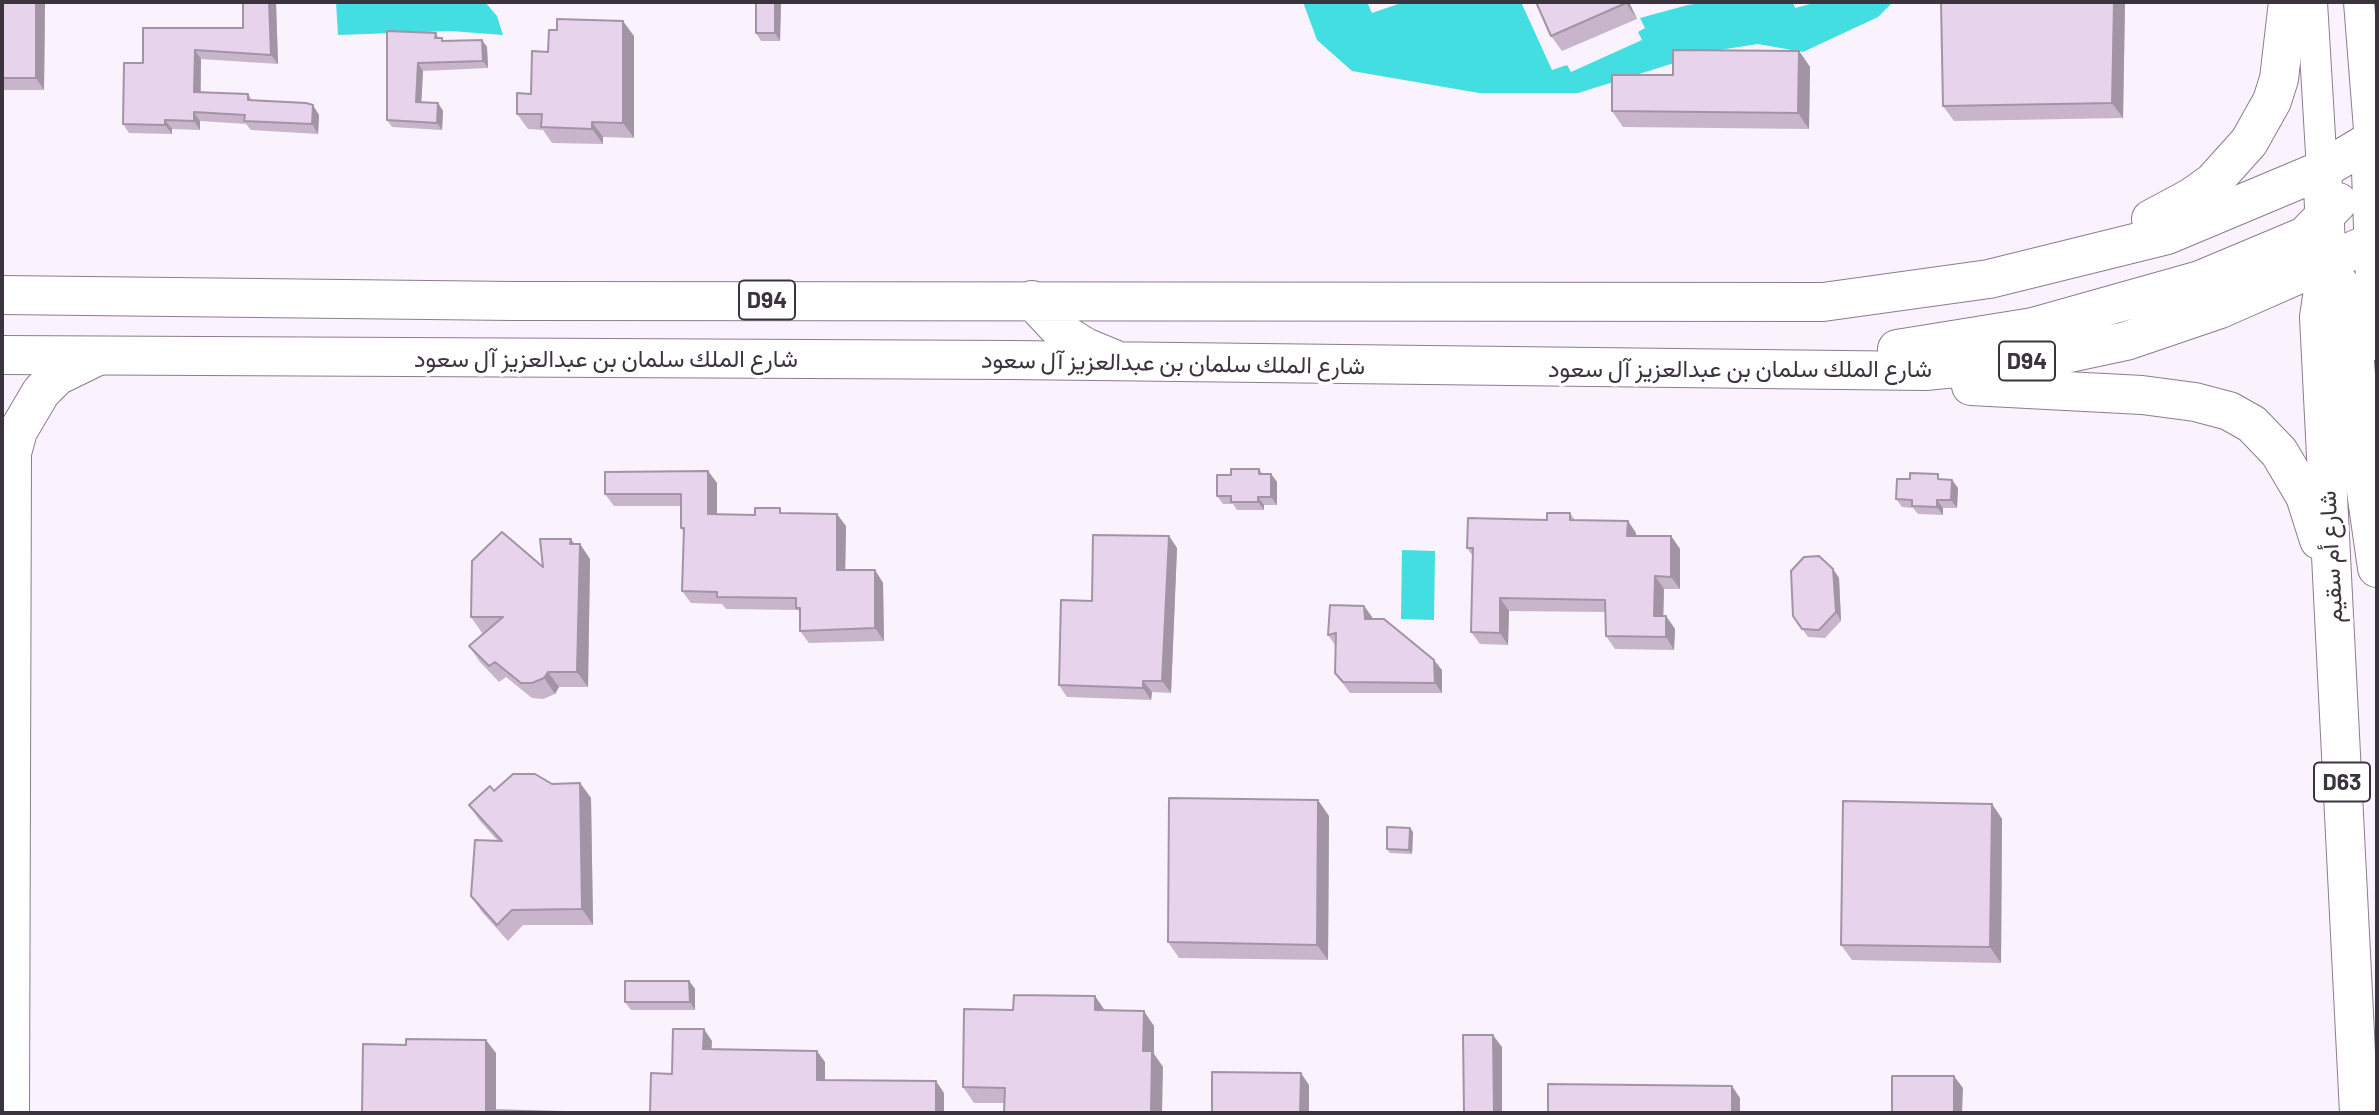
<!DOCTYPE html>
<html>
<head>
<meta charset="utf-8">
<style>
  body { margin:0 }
  #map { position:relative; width:2379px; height:1115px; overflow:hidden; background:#faf2fc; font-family:Barlow,sans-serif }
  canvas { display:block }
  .frame { position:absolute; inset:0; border:4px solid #3b333d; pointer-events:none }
</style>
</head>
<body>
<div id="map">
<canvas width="2379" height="1115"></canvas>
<div class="frame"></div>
</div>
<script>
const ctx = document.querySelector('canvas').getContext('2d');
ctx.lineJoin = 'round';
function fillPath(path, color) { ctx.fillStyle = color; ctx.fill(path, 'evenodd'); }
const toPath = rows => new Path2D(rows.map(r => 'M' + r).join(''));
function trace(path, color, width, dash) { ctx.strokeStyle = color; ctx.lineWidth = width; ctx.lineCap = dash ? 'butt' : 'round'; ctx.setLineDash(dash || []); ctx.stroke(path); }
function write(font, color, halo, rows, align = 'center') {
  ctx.font = font + ' Barlow,Vazirmatn,sans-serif'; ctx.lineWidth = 7; ctx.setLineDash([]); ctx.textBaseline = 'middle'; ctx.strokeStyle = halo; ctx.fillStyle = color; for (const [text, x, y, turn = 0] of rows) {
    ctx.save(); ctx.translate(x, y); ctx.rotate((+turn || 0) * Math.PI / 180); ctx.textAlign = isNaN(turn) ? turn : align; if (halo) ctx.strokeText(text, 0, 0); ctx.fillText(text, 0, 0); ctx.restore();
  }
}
fillPath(toPath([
  [336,2,485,2,497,16,503,35,451,31,338,35],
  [1303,2,1367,2,1372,13,1404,2,1521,2,1552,70,1567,65,1571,72,1642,40,1638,32,1645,28,1640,18,1688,5,1707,2,1793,2,1795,8,1818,2,1893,2,1878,17,1803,52,1758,44,1713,51,1578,93,1479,93,1352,71,1317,40],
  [1402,550,1435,551,1434,620,1401,619]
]), '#42dee1');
const street = toPath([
  [2312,2,2322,170],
  [2359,2,2370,142]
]);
const secondary = toPath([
  [10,1113,12,453,18,431,41,392,57,376,98,356]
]);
const primary = toPath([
  [2370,142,2377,341],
  [2322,170,2327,263,2319,317,2359,1113],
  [2151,219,2192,197,2213,182,2249,142,2272,101,2279,79,2288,2],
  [2322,257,2341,287,2351,313,2365,484,2377,568],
  [2,295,513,301,1823,302,1989,279,2167,235,2322,170,2377,137],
  [1032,300,1064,334,1085,347,1114,359],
  [1897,349,2033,327,2200,280,2305,236,2338,202],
  [2,355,1012,360,1925,371,2037,360,2126,341,2220,309,2377,240],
  [1971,386,2142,395,2195,402,2229,411,2252,424,2279,452,2305,496,2319,540]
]);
trace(street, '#8e7b91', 32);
trace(secondary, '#8e7b91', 40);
trace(primary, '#8e7b91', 40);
trace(street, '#fff', 30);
trace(secondary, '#fff', 38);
trace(primary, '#fff', 38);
fillPath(toPath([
  [2,2,45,2,44,90,2,90],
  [243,2,276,2,278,64,201,59,201,92,248,94,252,100,319,115,318,134,251,130,246,124,200,121,200,130,172,129,172,134,129,133,123,124,143,63,243,28],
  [756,2,781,2,780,41,761,41,756,33],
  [1629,2,1637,19,1562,51,1551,36],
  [1941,2,2125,2,2123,118,1954,121,1943,106],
  [436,33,439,38,444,41,482,40,487,47,488,68,423,71,421,102,438,103,443,111,442,130,392,127,387,120],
  [634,36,634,138,603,137,603,144,552,143,543,130,528,129,517,114,531,94,548,52],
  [1799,51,1810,67,1809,129,1623,127,1612,111],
  [1259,469,1263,474,1271,474,1277,482,1277,505,1264,505,1264,510,1237,510,1233,504,1223,504,1217,496,1231,475],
  [708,471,717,483,717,514,755,515,784,513,846,526,845,570,875,570,883,583,884,641,809,643,800,631,800,614,798,610,726,609,722,604,691,603,682,591,684,532,681,528,681,506,614,506,605,494],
  [1942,479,1952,480,1958,488,1957,508,1943,508,1943,515,1918,514,1913,508,1902,507,1896,499],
  [1570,513,1575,520,1628,521,1636,533,1636,536,1671,536,1680,549,1680,589,1664,589,1663,616,1666,616,1675,629,1674,650,1615,649,1606,636,1605,612,1509,611,1508,645,1480,644,1471,632,1472,555,1467,548,1547,520],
  [1169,536,1177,548,1171,693,1152,692,1151,700,1067,697,1059,685,1092,601],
  [574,544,580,544,590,559,588,687,559,687,555,694,543,699,532,698,506,677,499,682,480,662,469,646,485,633,482,633,471,617],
  [1833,569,1839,578,1841,621,1825,638,1808,637,1793,616],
  [1364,606,1372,617,1372,619,1442,670,1442,693,1350,693,1335,673,1335,645,1328,635],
  [580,783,591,798,593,925,523,925,508,941,482,912,471,896,498,841,480,821,469,805,494,791,552,784],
  [1992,804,2002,819,2001,963,1852,960,1841,945],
  [1329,816,1328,960,1179,958,1168,942],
  [1413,832,1412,854,1390,853,1387,849],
  [689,981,695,989,695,1010,631,1010,625,1002],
  [1105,1010,1154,1026,1154,1054,1163,1067,1005,1103,974,1103,963,1087]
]), '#c8b5cb');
fillPath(toPath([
  [36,2,45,2,44,90,36,78],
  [269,2,276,2,278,64,271,55],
  [775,2,781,2,780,41,775,33],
  [1625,2,1629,2,1637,19],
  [2114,2,2125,2,2123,118,2112,103],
  [623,21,634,36,634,138,623,123],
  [482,40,487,47,488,68,483,61],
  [195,50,201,59,200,101,194,92],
  [1799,51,1810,67,1809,129,1798,113],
  [418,63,423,71,421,109,416,102],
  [438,103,443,111,442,130,437,123],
  [313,105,319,115,318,134,312,124],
  [194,112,200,121,200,130,194,121],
  [165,120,172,129,172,134,165,125],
  [592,122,603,137,603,144,592,129],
  [708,471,717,483,717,526,708,514],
  [1271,474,1277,482,1277,505,1271,497],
  [1952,480,1958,488,1957,508,1951,500],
  [1258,497,1264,505,1264,510,1258,502],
  [1937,500,1943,508,1943,515,1937,507],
  [837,514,846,526,845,583,837,570],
  [1628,521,1636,533,1636,548,1627,536],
  [1169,536,1177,548,1171,693,1162,681],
  [1671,536,1680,549,1680,589,1671,577],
  [571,539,579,551,580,544,590,559,588,687,577,672,570,544],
  [1833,569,1839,578,1841,621,1836,612],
  [875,570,883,583,884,641,875,628],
  [1655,576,1664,589,1663,628,1654,616],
  [1500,598,1509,611,1508,645,1500,633],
  [1364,606,1372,617,1373,630,1365,619],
  [1666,616,1675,629,1674,650,1666,637],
  [1434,660,1442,670,1442,693,1435,683],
  [548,672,559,687,555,694,544,678],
  [1143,681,1152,692,1151,700,1143,688],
  [580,783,591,798,593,925,582,909],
  [1318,800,1329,816,1328,960,1317,945],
  [1992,804,2002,819,2001,963,1990,947],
  [1410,828,1413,832,1412,854,1409,850],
  [689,981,695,989,695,1010,690,1002],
  [1095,996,1106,1012,1095,1010],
  [1144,1011,1154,1026,1154,1054,1163,1067,1162,1113,1151,1113,1143,1051],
  [704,1029,712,1041,711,1060,703,1049],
  [1493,1035,1502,1047,1502,1113,1494,1113],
  [486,1040,496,1053,496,1113,486,1110],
  [817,1051,825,1062,825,1091,817,1080],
  [1301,1073,1309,1085,1309,1113,1300,1113],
  [1954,1076,1963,1088,1962,1113,1954,1113],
  [936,1081,944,1093,944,1113,936,1113],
  [1732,1086,1740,1098,1740,1113,1732,1113]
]), '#a294a5');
const building = toPath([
  [2,2,36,2,36,78,2,78,2,2],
  [243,2,269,2,271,55,195,50,194,92,248,94,248,100,306,103,313,105,312,124,244,121,245,115,194,112,194,121,165,120,165,125,123,124,124,63,143,63,143,28,243,28,243,2],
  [756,2,775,2,775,33,756,33,756,2],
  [1536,2,1625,2,1626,3,1551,36,1536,2],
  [1941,2,2114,2,2112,103,1943,106,1941,2],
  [557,19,623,21,623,123,592,122,592,129,541,127,542,114,517,114,517,93,531,94,532,51,548,52,549,30,557,30,557,19],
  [387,31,436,33,435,38,442,38,442,41,482,40,483,61,418,63,416,102,438,103,437,123,387,120,387,31],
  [1673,50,1799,51,1798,113,1612,111,1612,75,1673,75,1673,50],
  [1231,469,1259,469,1259,474,1271,474,1271,497,1258,497,1258,502,1231,502,1231,496,1217,496,1217,475,1231,475,1231,469],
  [708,471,708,514,755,515,755,508,780,508,780,513,837,514,837,570,875,570,875,628,800,631,800,608,796,608,796,598,717,597,717,592,682,591,684,528,681,528,681,494,605,494,605,472,708,471],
  [1910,473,1938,474,1938,479,1952,480,1951,500,1937,500,1937,507,1912,506,1912,500,1896,499,1897,479,1910,479,1910,473],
  [1547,513,1570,513,1570,520,1628,521,1627,536,1671,536,1671,577,1655,576,1654,616,1666,616,1666,637,1606,636,1605,600,1500,598,1500,633,1471,632,1473,548,1467,548,1468,518,1547,520,1547,513],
  [502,532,543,567,540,539,571,539,570,544,580,544,577,672,548,672,544,678,532,683,521,683,495,662,489,666,469,646,503,617,471,617,472,561,502,532],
  [1093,535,1169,536,1162,681,1143,681,1143,688,1059,685,1061,600,1092,601,1093,535],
  [1819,556,1833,569,1836,612,1819,630,1802,629,1793,616,1791,571,1804,557,1819,556],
  [1330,605,1364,606,1365,619,1384,619,1434,660,1435,683,1343,682,1335,673,1336,633,1328,635,1330,605],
  [513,774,535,774,552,784,580,783,582,909,512,910,497,925,471,896,475,840,502,841,469,805,490,786,494,791,513,774],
  [1169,798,1318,800,1317,945,1168,942,1169,798],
  [1843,801,1992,804,1990,947,1841,945,1843,801],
  [1387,827,1410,828,1409,850,1387,849,1387,827],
  [625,981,689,981,690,1002,625,1002,625,981],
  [1014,995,1095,996,1095,1010,1144,1011,1143,1051,1152,1051,1151,1113,1004,1113,1005,1088,963,1087,964,1009,1013,1010,1014,995],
  [673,1029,704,1029,703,1049,817,1051,817,1080,936,1081,936,1113,650,1113,651,1073,672,1074,673,1029],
  [1463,1035,1493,1035,1494,1113,1464,1113,1463,1035],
  [406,1039,486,1040,486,1110,603,1113,362,1113,363,1044,406,1045,406,1039],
  [1212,1072,1301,1073,1300,1113,1212,1113,1212,1072],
  [1892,1076,1954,1076,1954,1113,1892,1113,1892,1076],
  [1548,1084,1732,1086,1732,1113,1548,1113,1548,1084]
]);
fillPath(building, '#e8d3ec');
trace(building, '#a294a5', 2);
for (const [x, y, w] of [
  [767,300,56],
  [2027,361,56],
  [2342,782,56]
]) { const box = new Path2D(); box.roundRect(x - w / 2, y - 19.5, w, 39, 5); ctx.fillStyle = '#fff'; ctx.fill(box); trace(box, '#3b333d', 2); }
write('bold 23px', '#3b333d', null, [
  ["D94",767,300],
  ["D94",2027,361],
  ["D63",2342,782]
]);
write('24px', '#3b333d', '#fff', [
  ["شارع الملك سلمان بن عبدالعزيز آل سعود",606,359],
  ["شارع الملك سلمان بن عبدالعزيز آل سعود",1173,363,1],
  ["شارع الملك سلمان بن عبدالعزيز آل سعود",1740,369],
  ["شارع أم سقيم",2331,557,-93]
]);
</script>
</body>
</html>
